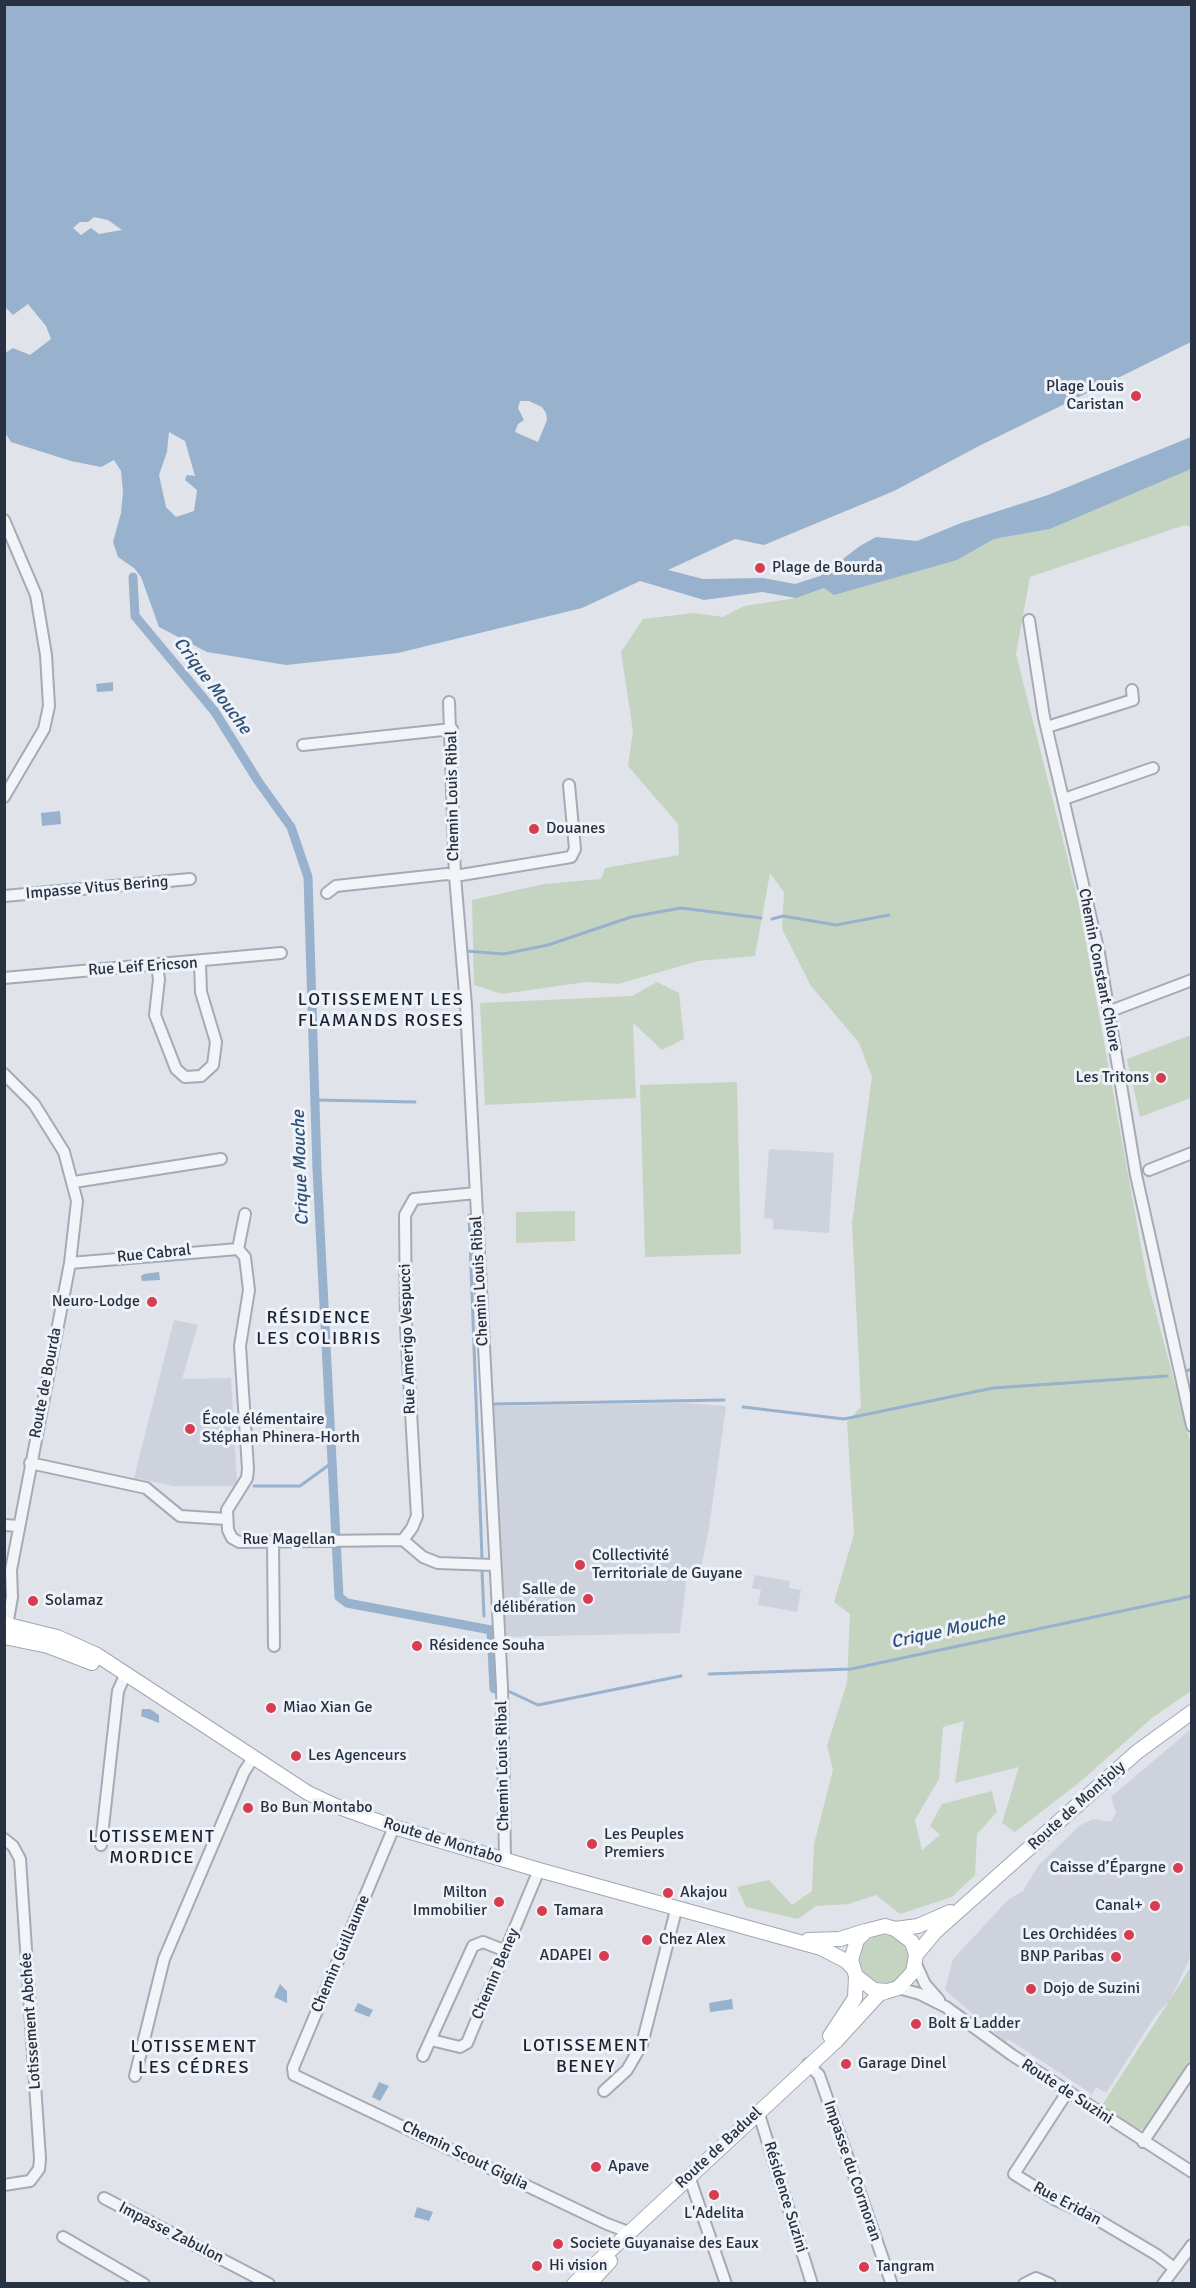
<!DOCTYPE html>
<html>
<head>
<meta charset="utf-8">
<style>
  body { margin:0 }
  #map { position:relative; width:1196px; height:2288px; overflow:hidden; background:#e0e3ea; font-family:Signika,sans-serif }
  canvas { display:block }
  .frame { position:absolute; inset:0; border:6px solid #273142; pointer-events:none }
</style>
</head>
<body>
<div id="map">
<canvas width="1196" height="2288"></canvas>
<div class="frame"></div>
</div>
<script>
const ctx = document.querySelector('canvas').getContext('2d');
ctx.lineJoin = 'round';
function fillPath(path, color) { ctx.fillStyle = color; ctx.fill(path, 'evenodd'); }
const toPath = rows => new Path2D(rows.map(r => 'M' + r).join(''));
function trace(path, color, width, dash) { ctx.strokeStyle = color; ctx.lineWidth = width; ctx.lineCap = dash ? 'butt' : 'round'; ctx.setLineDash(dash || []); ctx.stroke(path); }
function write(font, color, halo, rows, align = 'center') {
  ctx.font = font + ' Signika,sans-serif'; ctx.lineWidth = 6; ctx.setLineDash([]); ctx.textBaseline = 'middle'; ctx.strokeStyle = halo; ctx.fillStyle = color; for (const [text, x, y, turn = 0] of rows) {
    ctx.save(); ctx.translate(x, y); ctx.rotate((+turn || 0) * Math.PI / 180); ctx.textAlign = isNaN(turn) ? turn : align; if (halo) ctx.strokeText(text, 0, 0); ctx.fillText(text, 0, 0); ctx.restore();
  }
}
fillPath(toPath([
  [769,1149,834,1153,829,1233,773,1229,773,1219,764,1218],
  [174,1320,198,1325,182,1379,231,1378,237,1483,235,1486,173,1486,134,1478],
  [686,1403,726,1406,709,1528,700,1574,687,1574,680,1633,506,1637,493,1406],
  [755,1575,790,1581,789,1588,801,1590,797,1612,758,1605,761,1590,752,1588],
  [1191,1729,1191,1956,1170,2000,1155,2016,1106,2093,1096,2087,1092,2094,1008,2039,1006,2042,945,1990,953,1959,1009,1899,1023,1891,1038,1866,1079,1826,1093,1819,1111,1822,1116,1813,1111,1797]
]), '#cdd2dc');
fillPath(toPath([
  [1191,469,1191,527,1185,525,1030,577,1016,654,1079,904,1147,1279,1191,1445,1191,1691,1152,1718,1080,1782,1015,1832,1002,1823,1019,1767,955,1783,964,1721,943,1727,939,1779,915,1820,922,1850,940,1835,930,1826,942,1804,992,1791,997,1812,977,1834,975,1875,952,1897,900,1914,876,1895,849,1904,816,1906,798,1919,746,1907,737,1887,769,1880,792,1905,812,1891,814,1844,833,1770,827,1746,847,1683,850,1614,834,1602,854,1534,847,1422,861,1407,852,1223,872,1077,859,1043,811,986,782,929,784,892,770,873,755,956,698,961,618,984,586,982,502,994,474,985,472,900,544,884,601,879,605,868,679,855,678,824,628,766,633,731,621,652,643,619,694,613,723,617,744,606,796,598,824,588,957,560,994,539,1050,529],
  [657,982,679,993,684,1039,662,1050,633,1023,636,1098,485,1105,480,1003,632,996],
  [1191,1035,1191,1098,1140,1117,1127,1059],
  [737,1082,741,1254,645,1257,640,1085],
  [575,1211,575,1241,516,1243,516,1212],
  '860 1959a24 24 0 1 1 48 0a24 24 0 1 1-48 0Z',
  [1191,1967,1191,2062,1159,2111,1144,2128,1138,2130,1101,2107]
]), '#c5d4c0');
fillPath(toPath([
  [5,4,1191,5,1191,342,979,446,894,491,764,545,735,539,668,570,703,579,763,578,795,584,820,576,860,546,876,537,917,541,961,523,1048,495,1191,437,1191,469,1050,529,994,539,957,560,834,595,824,588,796,598,762,592,704,600,640,581,582,608,398,653,286,665,207,652,159,627,141,577,134,568,118,557,113,542,121,513,123,492,121,471,114,460,101,467,71,461,11,442,5,433,5,353,13,348,30,355,51,339,46,326,28,304,13,315,5,307],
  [94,217,108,220,122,230,99,234,91,228,81,235,73,228,80,222,88,222],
  [520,401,529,401,542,407,546,413,547,420,538,442,515,432,518,424,524,420,518,408],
  [169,432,185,441,195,476,187,475,185,480,197,490,194,511,176,517,166,507,159,475,167,452],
  [113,682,113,691,97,692,96,684],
  [60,811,61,824,42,826,41,813],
  [159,1272,160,1280,142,1281,141,1276,144,1274],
  [142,1709,150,1709,159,1715,159,1723,141,1716],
  [280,1984,287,1991,287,2003,274,1997],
  [732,1999,733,2009,710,2012,709,2003],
  [358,2003,373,2010,369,2017,354,2011],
  [379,2082,389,2086,380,2101,372,2097],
  [417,2207,433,2212,429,2221,414,2217]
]), '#98b1cc');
trace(toPath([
  [772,919,783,916,836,925,889,915],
  [466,951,504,954,548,945,631,917,681,908,761,918],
  [315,1100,415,1102],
  [469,1215,482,1558],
  [1186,1371,1192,1369],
  [494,1404,724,1400],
  [743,1407,844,1419,993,1388,1167,1376],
  [254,1486,300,1486,333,1462],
  [482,1571,484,1616],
  [709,1674,851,1669,1192,1596],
  [508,1691,538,1705,681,1676]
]), '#98b1cc', 3);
trace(toPath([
  [133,577,135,616,215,712,258,781,291,827,308,877,317,1169,339,1597,347,1603,491,1630,494,1689]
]), '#98b1cc', 9);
const minor = toPath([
  [4,520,36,595,46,655,49,706,44,729,4,797],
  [1029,620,1044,717,1099,953,1136,1175,1192,1426],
  [449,702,455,876,466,1006,502,1687,505,1859],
  [1047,727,1133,700,1132,690],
  [303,745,452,729],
  [1064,799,1153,768],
  [327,893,336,886,447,874,455,876,571,857,575,849,569,785],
  [4,896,190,879],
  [157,965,159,979,155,1015,176,1069,185,1077,201,1076,213,1065,216,1042,201,992,200,963],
  [4,978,281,953],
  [1108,1012,1192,980],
  [4,1074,34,1104,64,1152,77,1201,70,1263,11,1570,12,1597,6,1632],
  [1149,1170,1192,1153],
  [74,1182,221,1159],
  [245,1214,238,1249,245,1257,249,1290,240,1346,248,1469,247,1478,227,1510,228,1530,232,1538,239,1542,403,1540,423,1557,438,1563,494,1565],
  [70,1263,238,1249],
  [30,1463,146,1488,180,1516,226,1519],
  [4,1525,19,1526],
  [403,1540,412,1528,417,1516,406,1326,405,1215,414,1199,476,1193],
  [273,1542,274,1646],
  [394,1827,293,2068,294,2075,607,2224,631,2233],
  [4,1839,13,1846,20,1859,40,2159,39,2169,30,2181,4,2185],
  [101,1845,118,1691,126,1673],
  [916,1964,925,1984,939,2000],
  [898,1988,920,1994,946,2007,1012,2055,1192,2172],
  [431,2040,460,2047,467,2043,539,1870],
  [423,2056,473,1946,483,1942,506,1951],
  [808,2064,819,2075,891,2282],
  [135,2076,164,1959,244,1772,253,1758],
  [604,2091,627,2070,642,2044,676,1910],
  [1068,2091,1014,2174,1056,2200,1093,2217,1157,2255,1174,2268],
  [758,2111,812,2284],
  [1143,2142,1192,2069],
  [689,2176,726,2284],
  [104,2198,269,2284],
  [63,2237,144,2284],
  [1024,2284,1036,2278,1050,2284],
  [1163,2284,1192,2245]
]);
const major = toPath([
  [4,1624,57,1637,97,1655,308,1793,336,1806,394,1827,539,1870,821,1948,846,1961,853,1968],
  [4,1637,48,1646,92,1663],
  [895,1929,918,1926,950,1912],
  [808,1940,840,1939,865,1931],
  [916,1955,935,1932,1101,1784,1137,1752,1192,1712],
  [830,2036,855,1998,856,1976,851,1960,857,1940,866,1931,885,1926,895,1929,912,1942,916,1955,913,1972,898,1988,888,1991,874,1990,856,1976],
  [574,2284,836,2041,879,1994,888,1991],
  [589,2284,610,2261]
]);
trace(minor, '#a5aab4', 14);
trace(major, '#9ea7b6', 16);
trace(minor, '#f3f4f8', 10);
trace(major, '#fff', 14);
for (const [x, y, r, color] of [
  [1136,396,6,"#d73c51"],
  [760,568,6,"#d73c51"],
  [534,829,6,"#d73c51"],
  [1161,1078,6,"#d73c51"],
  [152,1302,6,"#d73c51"],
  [190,1429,6,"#d73c51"],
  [580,1565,6,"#d73c51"],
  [588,1599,6,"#d73c51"],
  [33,1601,6,"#d73c51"],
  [417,1646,6,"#d73c51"],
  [271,1708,6,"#d73c51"],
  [296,1756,6,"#d73c51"],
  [248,1808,6,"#d73c51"],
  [592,1844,6,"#d73c51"],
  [1178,1868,6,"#d73c51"],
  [668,1893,6,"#d73c51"],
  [499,1902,6,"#d73c51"],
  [1155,1906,6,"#d73c51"],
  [542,1911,6,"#d73c51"],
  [1129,1935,6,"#d73c51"],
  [647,1940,6,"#d73c51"],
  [604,1956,6,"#d73c51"],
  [1116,1957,6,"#d73c51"],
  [1031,1989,6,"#d73c51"],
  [916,2024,6,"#d73c51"],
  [846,2064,6,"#d73c51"],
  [596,2167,6,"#d73c51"],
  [714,2195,6,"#d73c51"],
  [558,2244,6,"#d73c51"],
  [537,2266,6,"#d73c51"],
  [864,2267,6,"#d73c51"]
]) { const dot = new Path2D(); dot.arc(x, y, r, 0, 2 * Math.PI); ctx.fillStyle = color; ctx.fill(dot); trace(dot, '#eff2f7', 2); }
write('16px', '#273142', '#eff2f7', [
  ["Plage Louis",1124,387,"right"],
  ["Caristan",1124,405,"right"],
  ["Plage de Bourda",772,568],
  ["Douanes",546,829],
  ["Les Tritons",1149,1078,"right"],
  ["Neuro-Lodge",140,1302,"right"],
  ["École élémentaire",202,1420],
  ["Stéphan Phinera-Horth",202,1438],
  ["Collectivité",592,1556],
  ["Territoriale de Guyane",592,1574],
  ["Salle de",576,1590,"right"],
  ["délibération",576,1608,"right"],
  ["Solamaz",45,1601],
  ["Résidence Souha",429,1646],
  ["Miao Xian Ge",283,1708],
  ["Les Agenceurs",308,1756],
  ["Bo Bun Montabo",260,1808],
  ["Les Peuples",604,1835],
  ["Premiers",604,1853],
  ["Caisse d’Épargne",1166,1868,"right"],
  ["Milton",487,1893,"right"],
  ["Immobilier",487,1911,"right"],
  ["Akajou",680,1893],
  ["Canal+",1143,1906,"right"],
  ["Tamara",554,1911],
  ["Les Orchidées",1117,1935,"right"],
  ["Chez Alex",659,1940],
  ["ADAPEI",592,1956,"right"],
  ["BNP Paribas",1104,1957,"right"],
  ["Dojo de Suzini",1043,1989],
  ["Bolt & Ladder",928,2024],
  ["Garage Dinel",858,2064],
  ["Apave",608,2167],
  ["L'Adelita",714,2214,"center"],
  ["Societe Guyanaise des Eaux",570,2244],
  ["Hi vision",549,2266],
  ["Tangram",876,2267]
], 'left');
write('16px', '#273142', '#eff2f7', [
  ["Chemin Louis Ribal",453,796,-91],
  ["Impasse Vitus Bering",97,888,-5],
  ["Rue Leif Ericson",143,967,-4],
  ["Chemin Constant Chlore",1099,970,79],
  ["Rue Cabral",154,1254,-6],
  ["Chemin Louis Ribal",480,1281,-93],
  ["Rue Amerigo Vespucci",408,1339,-92],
  ["Route de Bourda",46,1383,-79],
  ["Rue Magellan",289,1540],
  ["Chemin Louis Ribal",503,1766,-91],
  ["Route de Montjoly",1077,1806,-42],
  ["Route de Montabo",443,1841,17],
  ["Chemin Guillaume",341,1954,-67],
  ["Chemin Beney",496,1974,-67],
  ["Lotissement Abchée",31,2021,-94],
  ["Route de Suzini",1067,2092,33],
  ["Route de Baduel",719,2148,-43],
  ["Chemin Scout Giglia",465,2156,26],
  ["Impasse du Cormoran",852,2171,71],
  ["Résidence Suzini",785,2197,73],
  ["Rue Eridan",1067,2204,28],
  ["Impasse Zabulon",171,2233,27]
]);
write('italic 18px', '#2e4f79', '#eff2f7', [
  ["Crique Mouche",212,686,53],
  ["Crique Mouche",301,1168,-92],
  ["Crique Mouche",948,1631,-12]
]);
ctx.letterSpacing = '1.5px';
write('18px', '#192233', '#eff2f7', [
  ["LOTISSEMENT LES",381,1000],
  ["FLAMANDS ROSES",381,1021],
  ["RÉSIDENCE",319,1318],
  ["LES COLIBRIS",319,1339],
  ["LOTISSEMENT",152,1837],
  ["MORDICE",152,1858],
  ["LOTISSEMENT",586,2046],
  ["BENEY",586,2067],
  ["LOTISSEMENT",194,2047],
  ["LES CÉDRES",194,2068]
]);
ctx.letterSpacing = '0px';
</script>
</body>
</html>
